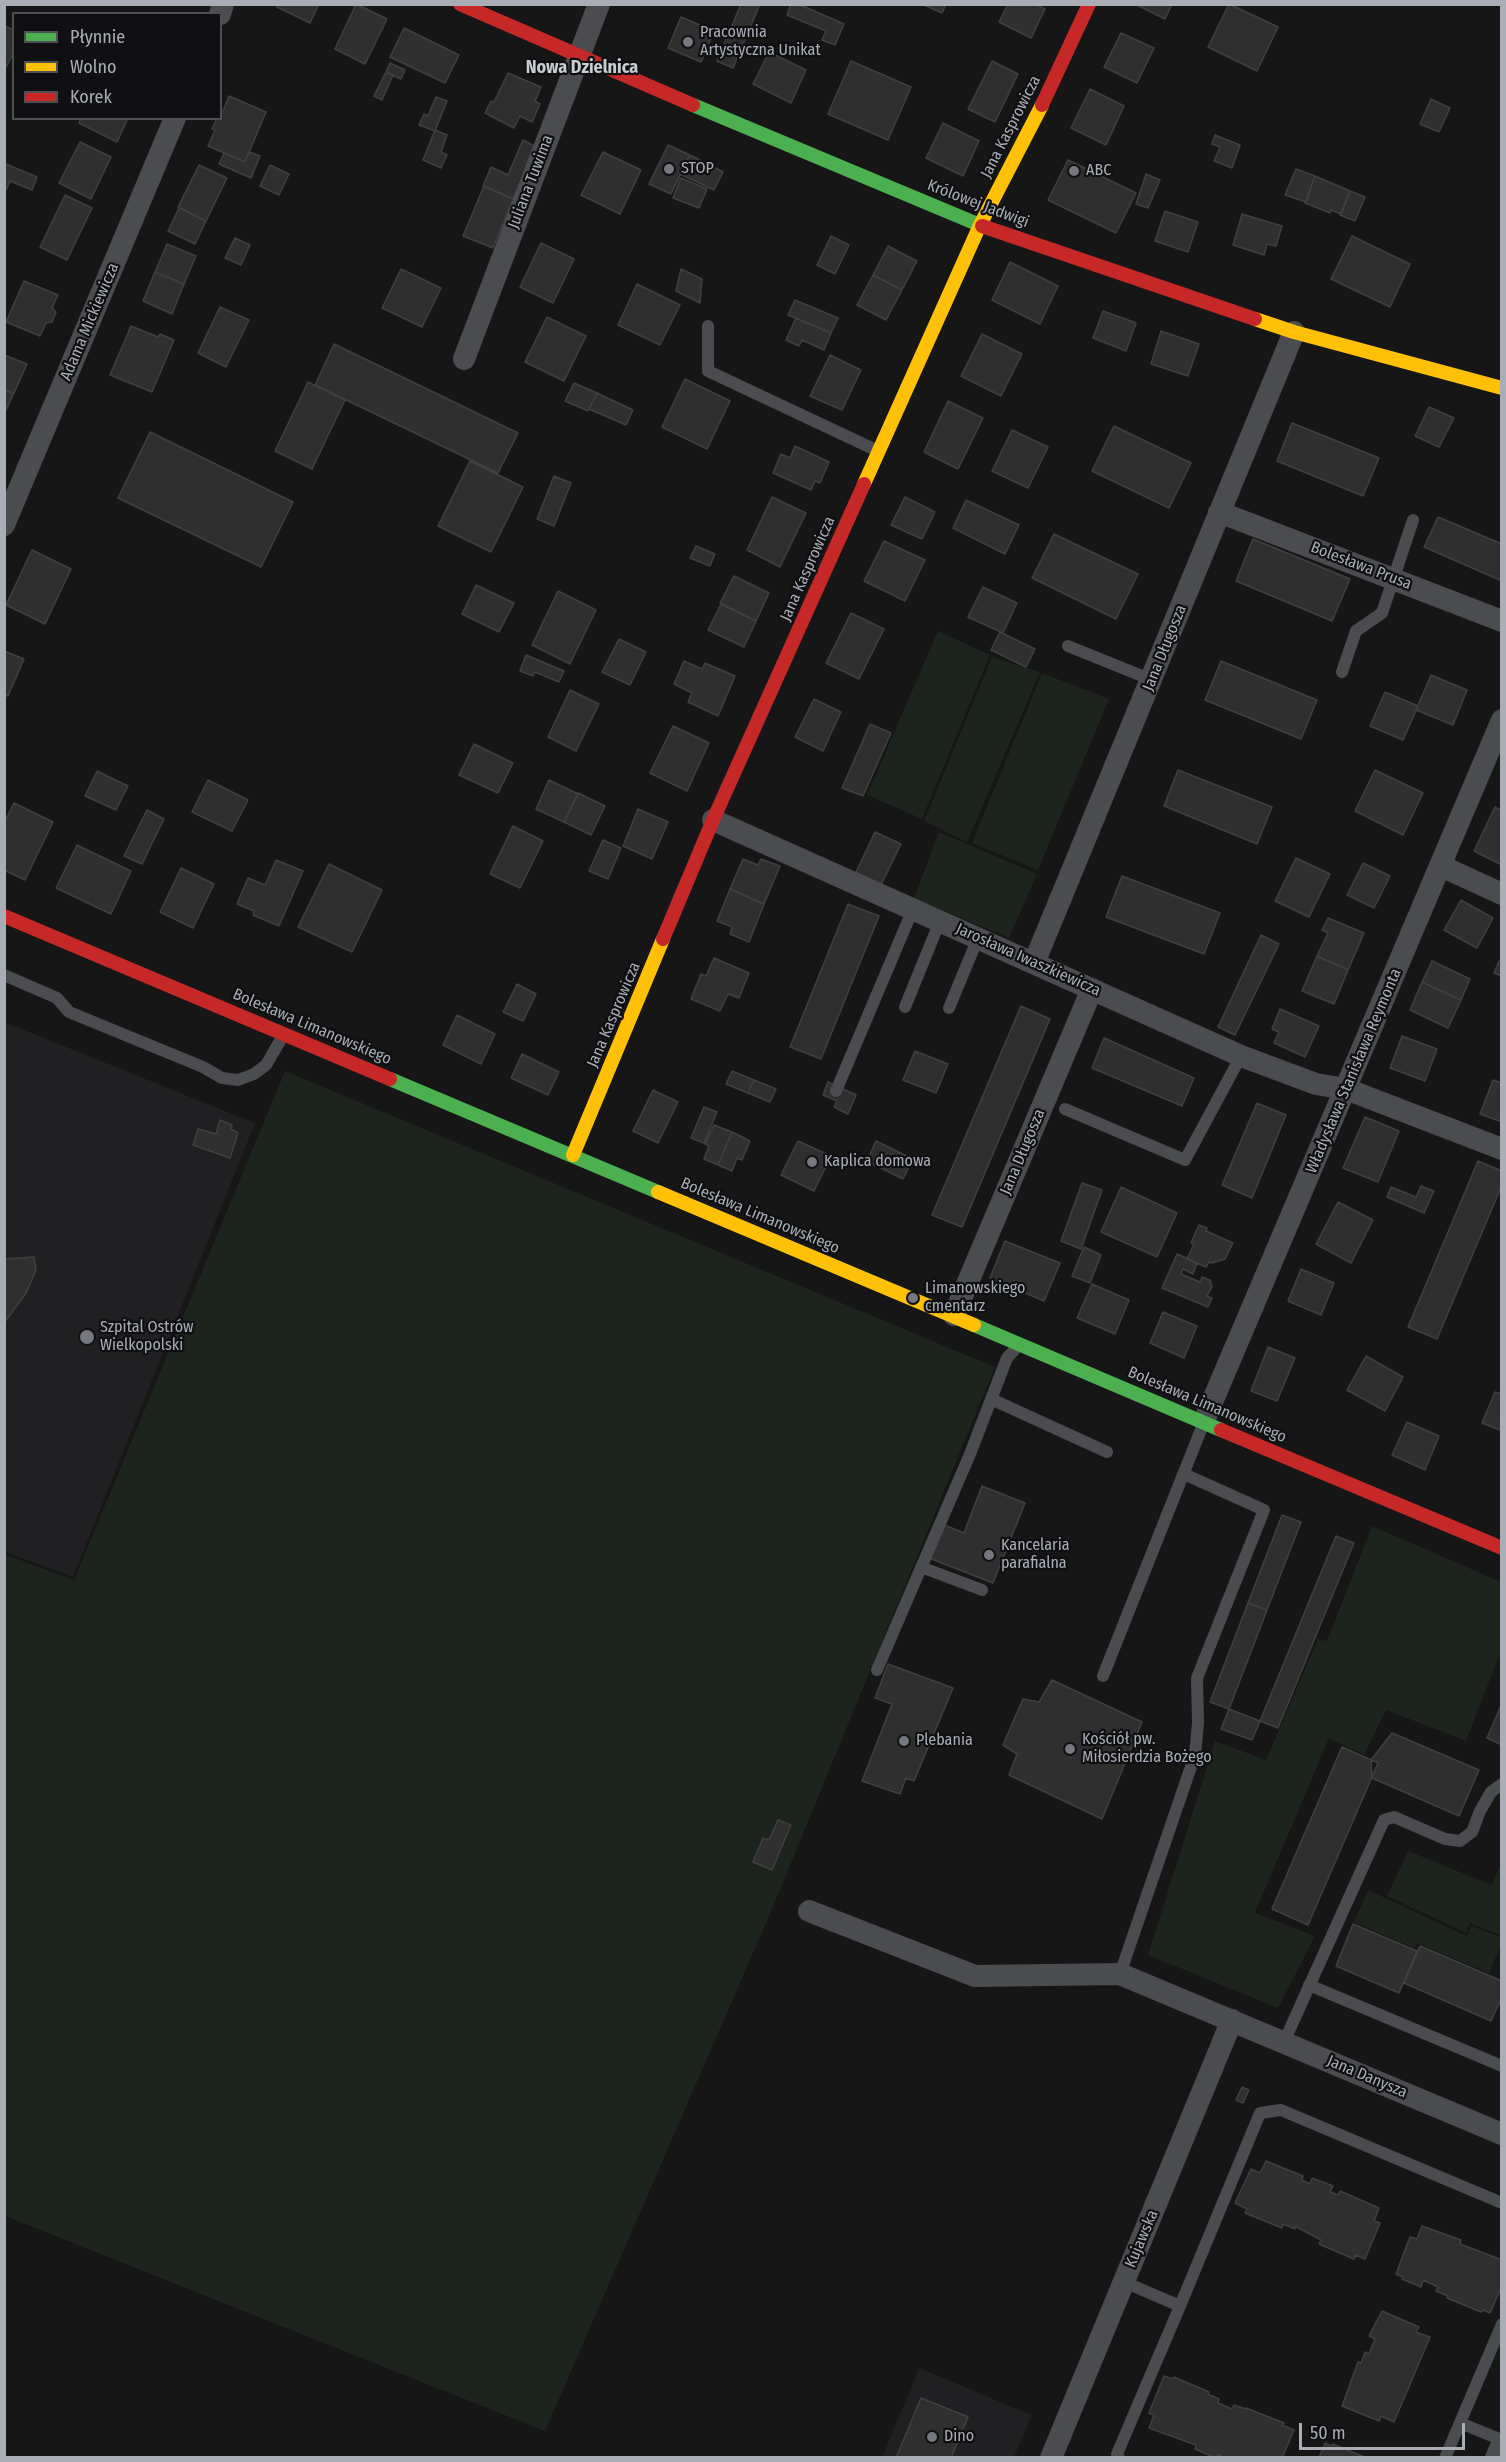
<!DOCTYPE html>
<html>
<head>
<meta charset="utf-8">
<style>
  body { margin:0 }
  #map { position:relative; width:1506px; height:2462px; overflow:hidden; background:#161616; font-family:"Fira Sans Condensed",sans-serif }
  canvas { display:block }
  .frame { position:absolute; inset:0; border:6px solid #a8adb6; pointer-events:none }
  .legend { position:absolute; left:12px; top:12px; width:210px; height:108px; box-sizing:border-box; background:#101012; border:2px solid #4d4f54; margin:0; padding:8px 10px; list-style:none; font-size:18px; color:#a8adb6 }
  .legend li { display:flex; align-items:center; gap:12px; height:30px }
  .legend b { width:30px; border:2px solid #4d4f54 }
  .scale { position:absolute; left:1299px; top:2423px; width:166px; height:27px; box-sizing:border-box; border:3px solid #a8adb6; border-top:0; padding-left:8px; font-size:18px; line-height:21px; white-space:nowrap; color:#a8adb6; -webkit-text-stroke:4px #101012; paint-order:stroke }
</style>
</head>
<body>
<div id="map">
<canvas width="1506" height="2462"></canvas>
<div class="frame"></div>
<ul class="legend">
<li><b style="height:8px;background:#4caf50"></b>Płynnie</li>
<li><b style="height:8px;background:#ffc107"></b>Wolno</li>
<li><b style="height:8px;background:#c62828"></b>Korek</li>
</ul>
<div class="scale">50 m</div>
</div>
<script>
const ctx = document.querySelector('canvas').getContext('2d');
ctx.lineJoin = 'round';
function fillPath(path, color) { ctx.fillStyle = color; ctx.fill(path, 'evenodd'); }
const toPath = rows => new Path2D(rows.map(r => 'M' + r).join(''));
function trace(path, color, width, dash) { ctx.strokeStyle = color; ctx.lineWidth = width; ctx.lineCap = dash ? 'butt' : 'round'; ctx.setLineDash(dash || []); ctx.stroke(path); }
function write(font, color, halo, rows, align = 'center') {
  ctx.font = font + ' "Fira Sans Condensed",sans-serif'; ctx.lineWidth = 4.5; ctx.setLineDash([]); ctx.textBaseline = 'middle'; ctx.strokeStyle = halo; ctx.fillStyle = color; for (const [text, x, y, turn = 0] of rows) {
    ctx.save(); ctx.translate(x, y); ctx.rotate((+turn || 0) * Math.PI / 180); ctx.textAlign = isNaN(turn) ? turn : align; if (halo) ctx.strokeText(text, 0, 0); ctx.fillText(text, 0, 0); ctx.restore();
  }
}
fillPath(toPath([
  [4,1022,255,1123,73,1577,5,1552],
  [919,2368,1032,2415,1014,2457,882,2458]
]), '#202022');
fillPath(toPath([
  [938,631,990,655,922,819,867,795],
  [992,657,1040,672,967,842,924,821],
  [1042,673,1109,699,1038,870,972,843],
  [939,832,1037,874,1009,938,914,898],
  [285,1071,995,1367,770,1914,545,2431,5,2216,4,1554,74,1580],
  [1372,1526,1501,1582,1501,1651,1466,1741,1386,1710,1364,1755,1329,1738,1255,1913,1315,1936,1278,2008,1148,1955,1215,1741,1266,1760,1318,1639,1327,1641],
  [1408,1851,1492,1885,1501,1863,1501,1935,1470,1923,1466,1933,1387,1896],
  [1368,1890,1467,1936,1471,1926,1501,1937,1501,1945,1489,1973,1417,1943,1414,1948,1354,1922]
]), '#1d231d');
const building = toPath([
  [278,4,319,4,310,23,277,7,278,4],
  [356,4,387,19,365,64,335,49,356,4],
  [741,4,760,4,733,68,717,61,741,4],
  [791,4,798,4,844,24,835,45,822,40,826,31,787,15,791,4],
  [922,4,946,4,942,13,922,4],
  [1008,4,1035,4,1045,9,1031,38,999,22,1008,4],
  [1135,4,1172,4,1165,19,1135,4],
  [1229,4,1278,27,1257,71,1208,47,1229,4],
  [681,17,714,31,701,62,668,48,681,17],
  [4,26,14,30,14,52,4,71,4,26],
  [404,28,459,55,445,83,390,57,404,28],
  [1121,33,1154,48,1137,83,1104,67,1121,33],
  [769,52,806,70,791,103,753,84,769,52],
  [851,61,911,87,888,140,828,114,851,61],
  [992,61,1018,74,995,122,968,109,992,61],
  [390,63,405,70,401,79,386,72,390,63],
  [386,72,393,75,382,100,374,96,386,72],
  [508,73,541,87,535,101,540,104,532,122,520,116,514,128,485,113,491,101,494,102,508,73],
  [1090,89,1124,106,1106,145,1071,128,1090,89],
  [229,96,266,112,245,162,208,146,215,130,212,129,217,118,220,118,220,111,223,111,229,96],
  [436,97,447,101,435,131,419,125,424,114,428,116,436,97],
  [1431,99,1450,108,1439,132,1420,124,1431,99],
  [81,118,128,118,117,142,79,123,81,118],
  [943,123,979,141,963,176,926,158,943,123],
  [435,130,447,135,441,152,447,155,441,168,423,160,435,130],
  [1215,135,1240,145,1232,168,1214,161,1220,147,1212,144,1215,135],
  [523,140,536,147,513,199,483,186,491,167,508,175,523,140],
  [80,142,111,157,91,199,59,183,80,142],
  [668,145,690,155,671,194,649,184,668,145],
  [249,152,260,156,251,178,219,164,224,153,245,162,249,152],
  [603,152,641,170,620,214,581,195,603,152],
  [690,155,723,172,714,190,680,174,690,155],
  [1068,160,1136,193,1116,233,1048,200,1068,160],
  [6,164,37,177,32,190,10,181,6,190,4,189,6,164],
  [199,165,227,178,206,221,178,207,199,165],
  [270,165,289,174,279,195,260,186,270,165],
  [1296,169,1315,176,1306,202,1285,195,1296,169],
  [1146,174,1160,180,1148,208,1136,204,1146,174],
  [1315,176,1350,191,1341,214,1331,210,1330,213,1305,203,1315,176],
  [681,178,707,189,699,208,673,198,681,178],
  [484,186,513,199,493,248,463,236,484,186],
  [1350,191,1365,197,1355,221,1340,215,1350,191],
  [65,195,92,208,67,260,40,247,65,195],
  [179,208,206,221,195,244,168,231,179,208],
  [1165,211,1198,222,1188,252,1155,241,1165,211],
  [1242,214,1282,226,1276,246,1267,244,1264,255,1233,245,1242,214],
  [831,236,849,245,835,274,817,265,831,236],
  [1352,236,1410,264,1390,307,1331,279,1352,236],
  [235,238,250,245,241,265,225,258,235,238],
  [541,243,574,259,553,303,520,287,541,243],
  [167,244,196,256,184,284,155,272,167,244],
  [888,246,917,261,902,290,873,275,888,246],
  [1010,262,1058,286,1040,324,992,300,1010,262],
  [401,269,441,288,422,327,382,308,401,269],
  [681,269,702,279,700,303,676,291,681,269],
  [155,272,184,284,172,314,143,301,155,272],
  [873,275,902,290,886,320,857,305,873,275],
  [24,281,58,295,52,308,56,312,52,322,46,323,40,336,6,322,24,281],
  [637,284,680,305,660,345,618,325,637,284],
  [795,300,838,318,831,333,788,315,795,300],
  [220,307,249,320,226,367,198,353,220,307],
  [1103,311,1136,323,1126,351,1093,338,1103,311],
  [547,317,586,336,564,381,525,362,547,317],
  [796,318,831,333,824,350,802,340,799,346,786,340,796,318],
  [131,326,158,337,160,334,174,340,152,392,110,375,131,326],
  [1161,331,1199,344,1188,376,1151,364,1161,331],
  [982,334,1022,354,1001,396,961,376,982,334],
  [334,344,518,433,498,473,315,385,334,344],
  [4,355,27,364,14,393,4,390,4,355],
  [830,355,861,370,842,410,810,396,830,355],
  [685,379,730,401,707,449,662,427,685,379],
  [308,382,345,400,312,469,275,451,308,382],
  [574,383,597,393,588,411,565,401,574,383],
  [4,390,14,393,4,414,4,390],
  [597,393,633,410,626,425,589,409,597,393],
  [948,401,983,418,958,469,924,452,948,401],
  [1429,407,1454,418,1439,447,1415,436,1429,407],
  [1292,423,1379,458,1363,496,1277,461,1292,423],
  [1114,426,1191,463,1169,508,1092,471,1114,426],
  [1012,430,1048,447,1028,488,992,471,1012,430],
  [150,432,293,502,261,567,118,498,150,432],
  [795,446,829,462,820,483,815,481,811,490,773,473,781,454,790,458,795,446],
  [470,461,523,487,491,552,438,526,470,461],
  [554,476,571,483,554,526,537,519,554,476],
  [772,497,806,513,780,567,747,550,772,497],
  [905,497,935,512,922,539,891,525,905,497],
  [966,500,1019,525,1005,554,953,528,966,500],
  [1438,517,1502,544,1502,581,1424,547,1438,517],
  [1054,534,1138,574,1116,619,1032,578,1054,534],
  [1253,539,1350,579,1332,621,1236,581,1253,539],
  [884,541,925,560,905,601,864,581,884,541],
  [696,546,715,554,710,566,690,558,696,546],
  [32,550,71,569,45,624,6,605,32,550],
  [734,576,769,593,756,621,720,603,734,576],
  [476,585,514,603,499,632,462,614,476,585],
  [983,587,1017,603,1003,633,968,617,983,587],
  [558,591,596,610,570,664,532,645,558,591],
  [721,604,756,621,744,647,708,630,721,604],
  [851,613,884,629,859,679,826,663,851,613],
  [1000,632,1035,649,1026,667,991,650,1000,632],
  [619,639,646,652,630,685,602,672,619,639],
  [4,651,24,659,8,696,4,694,4,651],
  [526,655,564,671,559,682,535,672,533,676,520,671,526,655],
  [684,661,702,669,705,663,735,676,718,716,688,702,692,693,674,684,684,661],
  [1221,661,1317,700,1301,739,1205,700,1221,661],
  [1431,675,1467,690,1453,725,1416,710,1431,675],
  [570,690,599,704,576,751,548,737,570,690],
  [1385,692,1418,706,1403,740,1370,726,1385,692],
  [814,699,841,712,823,751,795,737,814,699],
  [870,724,891,733,863,796,842,788,870,724],
  [673,726,709,743,687,791,650,773,673,726],
  [474,744,513,763,498,793,459,775,474,744],
  [1178,770,1272,807,1257,844,1164,806,1178,770],
  [1375,770,1423,793,1403,835,1355,811,1375,770],
  [97,771,128,786,116,810,85,796,97,771],
  [208,780,248,800,232,831,192,812,208,780],
  [549,780,578,794,564,822,536,809,549,780],
  [578,793,605,806,591,835,564,822,578,793],
  [14,803,53,822,25,880,4,870,4,823,14,803],
  [1495,807,1502,811,1502,865,1474,851,1495,807],
  [638,809,668,822,652,859,623,846,638,809],
  [147,810,164,819,142,864,124,856,147,810],
  [513,826,543,841,520,888,490,874,513,826],
  [875,832,901,844,881,885,856,872,875,832],
  [603,840,621,848,608,879,589,871,603,840],
  [77,845,131,871,111,914,56,888,77,845],
  [1296,858,1330,874,1309,917,1275,901,1296,858],
  [743,859,758,865,761,859,780,866,764,904,730,889,743,859],
  [276,860,303,871,279,926,253,915,254,911,237,904,248,878,265,885,276,860],
  [1363,863,1390,876,1374,908,1347,895,1363,863],
  [329,864,382,890,352,952,298,927,329,864],
  [181,868,214,884,193,928,160,912,181,868],
  [1122,876,1220,913,1204,954,1106,917,1122,876],
  [730,889,764,904,749,942,730,934,732,927,717,921,730,889],
  [1461,900,1493,918,1477,948,1444,930,1461,900],
  [848,904,879,916,821,1059,790,1047,848,904],
  [1328,918,1364,933,1348,970,1317,956,1328,933,1322,930,1328,918],
  [1261,935,1279,944,1235,1035,1218,1027,1261,935],
  [1317,956,1348,970,1334,1004,1302,991,1317,956],
  [714,958,749,973,739,998,728,994,720,1011,691,999,701,974,706,976,714,958],
  [1432,961,1470,979,1461,1000,1422,982,1432,961],
  [1499,961,1502,962,1502,976,1494,973,1499,961],
  [1422,982,1461,1000,1448,1028,1410,1010,1422,982],
  [517,984,536,994,523,1021,503,1012,517,984],
  [1021,1006,1050,1019,962,1227,932,1215,1021,1006],
  [1280,1009,1319,1026,1305,1057,1274,1043,1279,1032,1272,1029,1280,1009],
  [457,1015,495,1034,481,1064,443,1045,457,1015],
  [1402,1036,1437,1049,1425,1081,1390,1068,1402,1036],
  [1104,1038,1194,1078,1182,1106,1092,1068,1104,1038],
  [915,1051,948,1064,936,1093,903,1080,915,1051],
  [522,1054,559,1072,548,1095,511,1078,522,1054],
  [732,1071,754,1080,748,1093,726,1084,732,1071],
  [754,1080,776,1089,770,1102,748,1093,754,1080],
  [1493,1080,1502,1083,1502,1122,1480,1114,1493,1080],
  [828,1082,856,1095,848,1114,834,1107,837,1101,823,1095,828,1082],
  [653,1090,678,1102,658,1143,633,1131,653,1090],
  [1257,1103,1286,1115,1252,1198,1222,1185,1257,1103],
  [704,1107,717,1112,704,1143,691,1138,704,1107],
  [1365,1117,1399,1131,1378,1182,1343,1168,1365,1117],
  [220,1120,232,1125,231,1129,238,1133,230,1158,193,1145,198,1129,216,1134,220,1120],
  [714,1125,732,1132,718,1165,704,1159,709,1146,705,1144,714,1125],
  [732,1132,750,1141,742,1160,737,1158,732,1171,718,1165,732,1132],
  [798,1141,831,1156,814,1191,781,1175,798,1141],
  [876,1141,913,1159,903,1179,867,1161,876,1141],
  [1478,1161,1502,1171,1502,1185,1437,1339,1408,1327,1478,1161],
  [1082,1183,1102,1190,1081,1249,1061,1241,1082,1183],
  [1421,1186,1434,1191,1424,1213,1387,1197,1391,1187,1416,1197,1421,1186],
  [1121,1187,1177,1213,1157,1257,1101,1232,1121,1187],
  [1338,1202,1373,1220,1351,1263,1316,1244,1338,1202],
  [1199,1225,1207,1228,1206,1231,1233,1243,1225,1259,1212,1263,1209,1262,1206,1267,1187,1259,1194,1244,1191,1243,1199,1225],
  [1005,1241,1060,1263,1044,1301,990,1278,1005,1241],
  [1084,1247,1101,1255,1090,1283,1072,1276,1084,1247],
  [1177,1254,1197,1263,1193,1274,1183,1269,1181,1274,1200,1282,1202,1277,1210,1280,1212,1287,1207,1296,1212,1298,1208,1307,1162,1288,1177,1254],
  [34,1257,36,1270,26,1293,4,1323,4,1259,34,1257],
  [1301,1269,1334,1283,1321,1315,1288,1301,1301,1269],
  [1092,1284,1129,1300,1115,1334,1077,1318,1092,1284],
  [1163,1312,1197,1326,1184,1358,1150,1343,1163,1312],
  [1268,1347,1295,1358,1277,1401,1251,1391,1268,1347],
  [1366,1356,1403,1377,1385,1411,1347,1390,1366,1356],
  [1495,1392,1502,1394,1500,1430,1482,1423,1495,1392],
  [1407,1422,1439,1436,1425,1470,1392,1455,1407,1422],
  [982,1486,1025,1503,993,1583,929,1558,942,1524,964,1533,982,1486],
  [1282,1515,1301,1522,1267,1610,1248,1603,1282,1515],
  [1336,1536,1354,1543,1278,1728,1260,1721,1336,1536],
  [1248,1603,1267,1610,1229,1709,1210,1702,1248,1603],
  [888,1664,953,1688,914,1781,906,1778,900,1794,862,1781,892,1704,875,1698,888,1664],
  [1052,1680,1142,1722,1102,1819,1009,1775,1017,1754,1003,1745,1023,1699,1039,1702,1052,1680],
  [1502,1703,1502,1745,1487,1738,1502,1703],
  [1229,1709,1260,1721,1252,1740,1221,1729,1229,1709],
  [1392,1733,1479,1770,1459,1816,1372,1778,1371,1760,1392,1733],
  [1342,1747,1378,1763,1308,1925,1272,1909,1342,1747],
  [778,1820,791,1825,772,1870,753,1862,763,1838,769,1840,778,1820],
  [1353,1924,1417,1951,1399,1993,1336,1966,1353,1924],
  [1420,1946,1502,1981,1502,1997,1491,2021,1404,1983,1420,1946],
  [1242,2087,1249,2090,1243,2103,1236,2100,1242,2087],
  [1266,2161,1303,2176,1302,2180,1310,2184,1312,2178,1333,2186,1330,2192,1338,2195,1340,2191,1379,2208,1374,2221,1380,2223,1365,2259,1356,2255,1354,2259,1319,2244,1321,2240,1295,2226,1295,2229,1283,2224,1282,2228,1245,2213,1247,2209,1235,2203,1251,2169,1260,2173,1266,2161],
  [1422,2226,1461,2240,1460,2244,1502,2260,1502,2286,1490,2313,1483,2310,1481,2312,1447,2298,1448,2296,1436,2291,1438,2287,1423,2280,1421,2287,1402,2279,1403,2277,1396,2274,1410,2237,1417,2239,1422,2226],
  [1382,2311,1419,2327,1416,2332,1430,2337,1394,2422,1381,2416,1379,2421,1342,2406,1358,2362,1361,2363,1365,2352,1369,2354,1375,2339,1369,2336,1382,2311],
  [1164,2376,1173,2379,1174,2377,1209,2392,1208,2394,1219,2399,1218,2403,1232,2409,1234,2405,1246,2409,1246,2408,1284,2423,1282,2425,1294,2430,1282,2458,1225,2458,1218,2454,1216,2458,1195,2449,1196,2445,1149,2428,1154,2415,1149,2413,1164,2376],
  [921,2398,968,2417,951,2458,896,2458,921,2398],
  [1325,2443,1332,2446,1333,2444,1367,2458,1319,2458,1325,2443]
]);
fillPath(building, '#2f2f30');
trace(building, '#3f4042', 1.5);
trace(toPath([
  [708,326,708,371,878,451],
  [1068,646,1152,680],
  [1342,672,1356,631,1382,613,1413,520],
  [4,975,57,998,69,1012,203,1067,222,1078,238,1080,254,1074,266,1065,284,1034],
  [905,1007,940,921],
  [949,1008,978,938],
  [836,1091,913,909],
  [1065,1109,1185,1160,1241,1056],
  [991,1399,1107,1452],
  [921,1567,982,1590],
  [877,1670,970,1454,1007,1358,1017,1347],
  [1103,1676,1204,1422],
  [1120,1974,1195,1755,1198,1723,1197,1678,1264,1510,1184,1474],
  [1309,1985,1502,2066],
  [1284,2042,1384,1820,1394,1817,1445,1839,1460,1841,1472,1832,1480,1811,1491,1792,1502,1784],
  [1124,2282,1180,2306,1260,2113,1281,2110,1502,2203],
  [1460,2423,1502,2440],
  [1119,2458,1117,2454,1180,2306],
  [1445,2458,1502,2324]
]), '#4b4c4f', 12);
trace(toPath([
  [220,14,223,4],
  [464,359,599,4],
  [1219,512,1502,621],
  [4,525,175,118],
  [713,820,1241,1056,1316,1084,1346,1089,1502,1149],
  [1441,866,1502,894],
  [1034,963,1294,332],
  [954,1315,1092,989],
  [1204,1421,1502,720],
  [809,1911,975,1976,1120,1974,1502,2134],
  [1051,2458,1232,2020],
  [1496,2458,1502,2444]
]), '#4b4c4f', 22);
trace(toPath([
  [693,105,982,226],
  [390,1079,658,1192],
  [974,1325,1221,1430]
]), '#4caf50', 14);
trace(toPath([
  [1255,319,1294,332,1502,388],
  [864,484,980,225,1042,105],
  [573,1155,663,939],
  [658,1192,974,1325]
]), '#ffc107', 14);
trace(toPath([
  [460,4,693,105],
  [1042,105,1089,4],
  [982,226,1255,319],
  [4,916,390,1079],
  [663,939,713,820,864,484],
  [1221,1430,1502,1548]
]), '#c62828', 14);
for (const [x, y, r, color] of [
  [688,42,6,"#75787e"],
  [669,169,6,"#75787e"],
  [1074,171,6,"#75787e"],
  [812,1162,6,"#75787e"],
  [913,1298,6,"#75787e"],
  [87,1337,8,"#75787e"],
  [989,1555,6,"#75787e"],
  [904,1741,6,"#75787e"],
  [1070,1749,6,"#75787e"],
  [932,2437,6,"#75787e"]
]) { const dot = new Path2D(); dot.arc(x, y, r, 0, 2 * Math.PI); ctx.fillStyle = color; ctx.fill(dot); trace(dot, '#101012', 2); }
write('16px', '#a8adb6', '#101012', [
  ["Pracownia",700,33],
  ["Artystyczna Unikat",700,51],
  ["STOP",681,169],
  ["ABC",1086,171],
  ["Kaplica domowa",824,1162],
  ["Limanowskiego",925,1289],
  ["cmentarz",925,1307],
  ["Szpital Ostrów",100,1328],
  ["Wielkopolski",100,1346],
  ["Kancelaria",1001,1546],
  ["parafialna",1001,1564],
  ["Kościół pw.",1082,1740],
  ["Miłosierdzia Bożego",1082,1758],
  ["Plebania",916,1741],
  ["Dino",944,2437]
], 'left');
write('16px', '#a8adb6', '#101012', [
  ["Jana Kasprowicza",1011,127,-63],
  ["Juliana Tuwima",531,182,-69],
  ["Królowej Jadwigi",978,204,21],
  ["Adama Mickiewicza",90,322,-67],
  ["Bolesława Prusa",1361,566,21],
  ["Jana Kasprowicza",808,569,-66],
  ["Jana Długosza",1165,648,-68],
  ["Jarosława Iwaszkiewicza",1028,960,24],
  ["Jana Kasprowicza",614,1015,-67],
  ["Bolesława Limanowskiego",312,1027,23],
  ["Władysława Stanisława Reymonta",1354,1071,-67],
  ["Jana Długosza",1023,1152,-67],
  ["Bolesława Limanowskiego",760,1216,23],
  ["Bolesława Limanowskiego",1207,1405,23],
  ["Jana Danysza",1367,2077,23],
  ["Kujawska",1142,2239,-67]
]);
write('bold 18px', '#c9ccd2', '#101012', [
  ["Nowa Dzielnica",582,68]
]);
</script>
</body>
</html>
